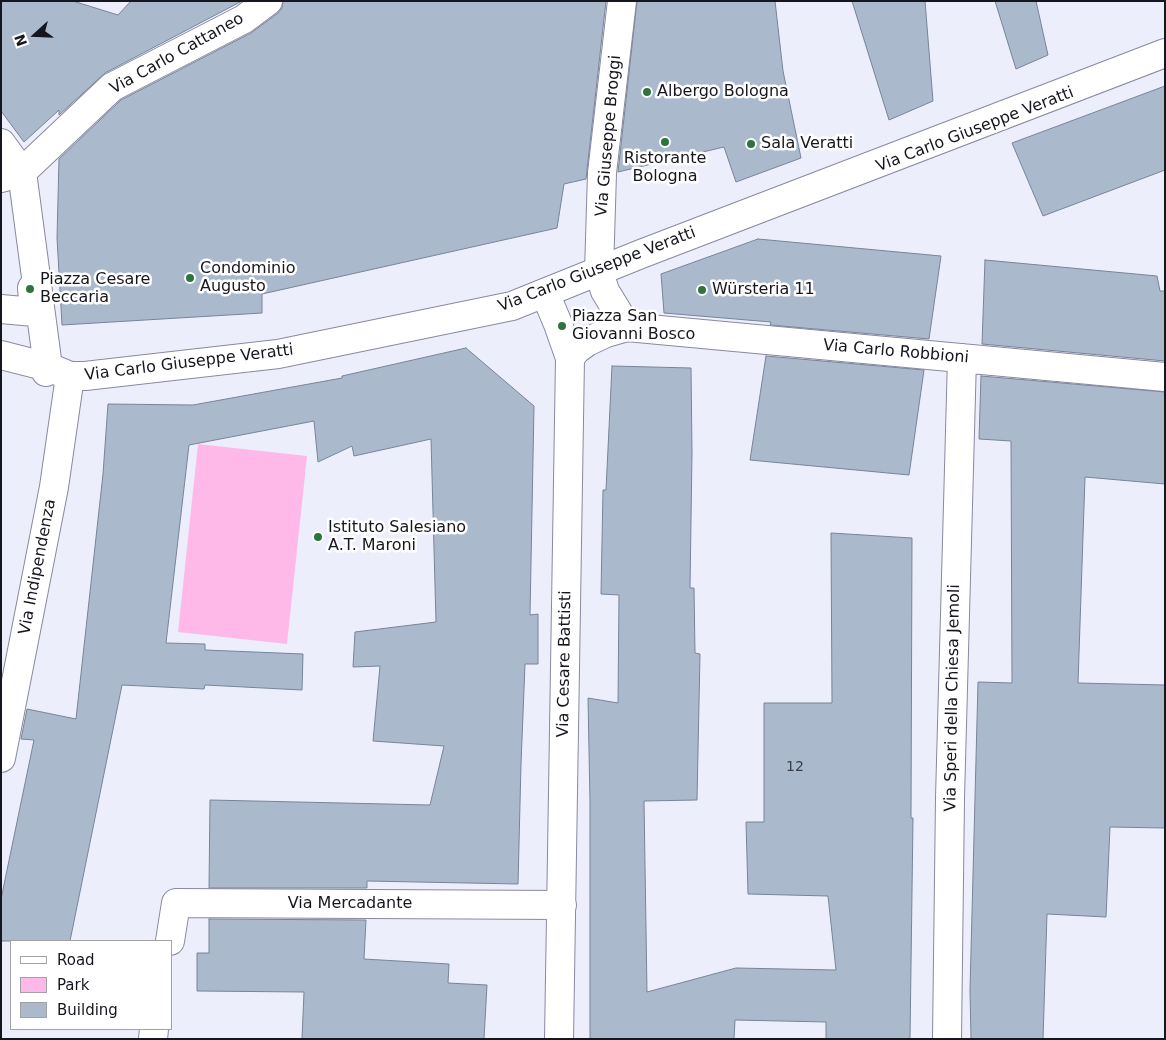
<!DOCTYPE html>
<html>
<head>
<meta charset="utf-8">
<style>
  body { margin:0 }
  #map { position:relative; width:1166px; height:1040px; overflow:hidden; background:#edeefc; font-family:"DejaVu Sans",sans-serif }
  canvas { display:block }
  .frame { position:absolute; inset:0; border:2px solid #16161e; pointer-events:none }
  .legend { position:absolute; left:10px; top:940px; width:162px; height:90px; box-sizing:border-box; background:#fff; border:1px solid #a2a2a5; margin:0; padding:6px 9px; list-style:none; font-size:15px; color:#16161e }
  .legend li { display:flex; align-items:center; gap:10px; height:25px }
  .legend b { width:25px; border:1px solid #a2a2a5 }
  .north { position:absolute; left:10px; top:10px; width:50px; height:50px; -webkit-text-stroke:4px #fff; paint-order:stroke; rotate:250deg; font-size:14px; font-weight:700; line-height:20px; text-align:center; color:#16161e }
  .north::after { content:''; display:block; margin:auto; width:18px; height:22px; background:#16161e; clip-path:polygon(50% 0,100% 100%,50% 72%,0 100%) }
</style>
</head>
<body>
<div id="map">
<canvas width="1166" height="1040"></canvas>
<div class="frame"></div>
<ul class="legend">
<li><b style="height:6px;background:#fff"></b>Road</li>
<li><b style="height:14px;background:#feb9e9"></b>Park</li>
<li><b style="height:14px;background:#abb9cd"></b>Building</li>
</ul>
<div class="north">N</div>
</div>
<script>
const ctx = document.querySelector('canvas').getContext('2d');
ctx.lineJoin = 'round';
function fillPath(path, color) { ctx.fillStyle = color; ctx.fill(path, 'evenodd'); }
const toPath = rows => new Path2D(rows.map(r => 'M' + r).join(''));
function trace(path, color, width, dash) { ctx.strokeStyle = color; ctx.lineWidth = width; ctx.lineCap = dash ? 'butt' : 'round'; ctx.setLineDash(dash || []); ctx.stroke(path); }
function write(font, color, halo, rows, align = 'center') {
  ctx.font = font + ' "DejaVu Sans",sans-serif'; ctx.lineWidth = 5; ctx.setLineDash([]); ctx.textBaseline = 'middle'; ctx.strokeStyle = halo; ctx.fillStyle = color; for (const [text, x, y, turn = 0] of rows) {
    ctx.save(); ctx.translate(x, y); ctx.rotate((+turn || 0) * Math.PI / 180); ctx.textAlign = isNaN(turn) ? turn : align; if (halo) ctx.strokeText(text, 0, 0); ctx.fillText(text, 0, 0); ctx.restore();
  }
}
fillPath(toPath([
  [198,444,307,456,287,644,178,632]
]), '#feb9e9');
const building = toPath([
  [1,1,73,1,118,15,131,1,242,1,105,73,59,115,59,110,24,142,1,111,1,1],
  [283,1,606,1,586,179,564,184,557,228,262,294,262,313,62,325,57,238,59,159,121,100,251,33,278,13,282,8,283,1],
  [637,1,775,1,783,71,801,158,736,182,724,147,618,172,637,1],
  [852,1,925,1,933,101,889,120,852,1],
  [995,1,1036,1,1048,55,1016,69,995,1],
  [1165,86,1165,170,1043,216,1012,143,1165,86],
  [758,239,941,256,929,339,770,325,771,322,664,313,661,274,758,239],
  [985,260,1157,276,1160,291,1165,291,1165,361,982,344,985,260],
  [466,348,534,406,530,615,538,614,538,664,525,664,521,764,518,884,367,881,367,888,209,888,210,800,430,805,444,746,373,741,380,666,353,667,355,632,436,622,431,439,354,456,352,446,318,462,314,421,189,445,166,643,205,644,205,650,303,654,302,690,205,685,204,689,122,685,70,941,1,941,1,899,34,740,21,739,27,709,76,719,103,474,108,404,193,405,342,378,342,376,466,348],
  [766,356,924,370,909,475,750,460,766,356],
  [612,366,691,368,692,452,690,588,694,588,695,653,700,654,697,800,644,801,647,992,736,968,836,970,828,896,748,894,746,822,764,822,764,703,832,703,831,533,912,538,911,818,913,818,910,1039,826,1039,826,1022,735,1020,734,1039,590,1039,590,802,588,698,618,703,619,595,601,594,603,490,606,490,612,366],
  [981,376,1165,392,1165,484,1085,477,1078,683,1165,685,1165,828,1110,827,1106,917,1047,914,1043,1039,971,1039,970,990,978,682,1012,683,1011,441,979,439,981,376],
  [209,919,366,920,364,959,449,964,448,983,487,985,484,1039,302,1039,304,992,197,991,197,953,209,953,209,919]
]);
fillPath(building, '#abb9cd');
trace(building, '#778497', 1);
const minor = toPath([
  [622,1,602,173,599,272,605,291,627,327],
  [1,143,22,172,48,367,46,372],
  [1,178,22,172,112,87,244,19,268,1],
  [545,293,558,324,570,358,559,1039],
  [1,309,34,312,32,288],
  [570,358,576,350,587,342,606,333,627,327,1165,377],
  [1,758,54,487,70,376],
  [170,941,176,903,562,905],
  [153,1039,154,1029],
  [947,1039,950,798,962,358]
]);
const major = toPath([
  [1,355,48,367,70,376,85,376,278,354,512,306,641,254,1165,53]
]);
trace(minor, '#89899f', 30);
trace(major, '#89899f', 30);
trace(minor, '#fff', 28);
trace(major, '#fff', 28);
for (const [x, y, r, color] of [
  [647,92,5,"#2f743f"],
  [665,142,5,"#2f743f"],
  [751,144,5,"#2f743f"],
  [190,278,5,"#2f743f"],
  [30,289,5,"#2f743f"],
  [702,290,5,"#2f743f"],
  [562,326,5,"#2f743f"],
  [318,537,5,"#2f743f"]
]) { const dot = new Path2D(); dot.arc(x, y, r, 0, 2 * Math.PI); ctx.fillStyle = color; ctx.fill(dot); trace(dot, '#fff', 2); }
write('14px', '#3b3f4a', null, [
  ["12",795,767]
]);
write('16px', '#16161e', '#fff', [
  ["Via Carlo Cattaneo",177,54,-29],
  ["Via Carlo Giuseppe Veratti",975,130,-21],
  ["Via Giuseppe Broggi",609,136,-85],
  ["Via Carlo Giuseppe Veratti",597,270,-21],
  ["Via Carlo Robbioni",896,352,5],
  ["Via Carlo Giuseppe Veratti",189,363,-7],
  ["Via Indipendenza",38,567,-79],
  ["Via Cesare Battisti",565,664,-89],
  ["Via Speri della Chiesa Jemoli",953,698,-89],
  ["Via Mercadante",350,904]
]);
write('16px', '#16161e', '#fff', [
  ["Albergo Bologna",657,92],
  ["Sala Veratti",761,144],
  ["Ristorante",665,159,"center"],
  ["Bologna",665,177,"center"],
  ["Condominio",200,269],
  ["Augusto",200,287],
  ["Piazza Cesare",40,280],
  ["Beccaria",40,298],
  ["Würsteria 11",712,290],
  ["Piazza San",572,317],
  ["Giovanni Bosco",572,335],
  ["Istituto Salesiano",328,528],
  ["A.T. Maroni",328,546]
], 'left');
</script>
</body>
</html>
